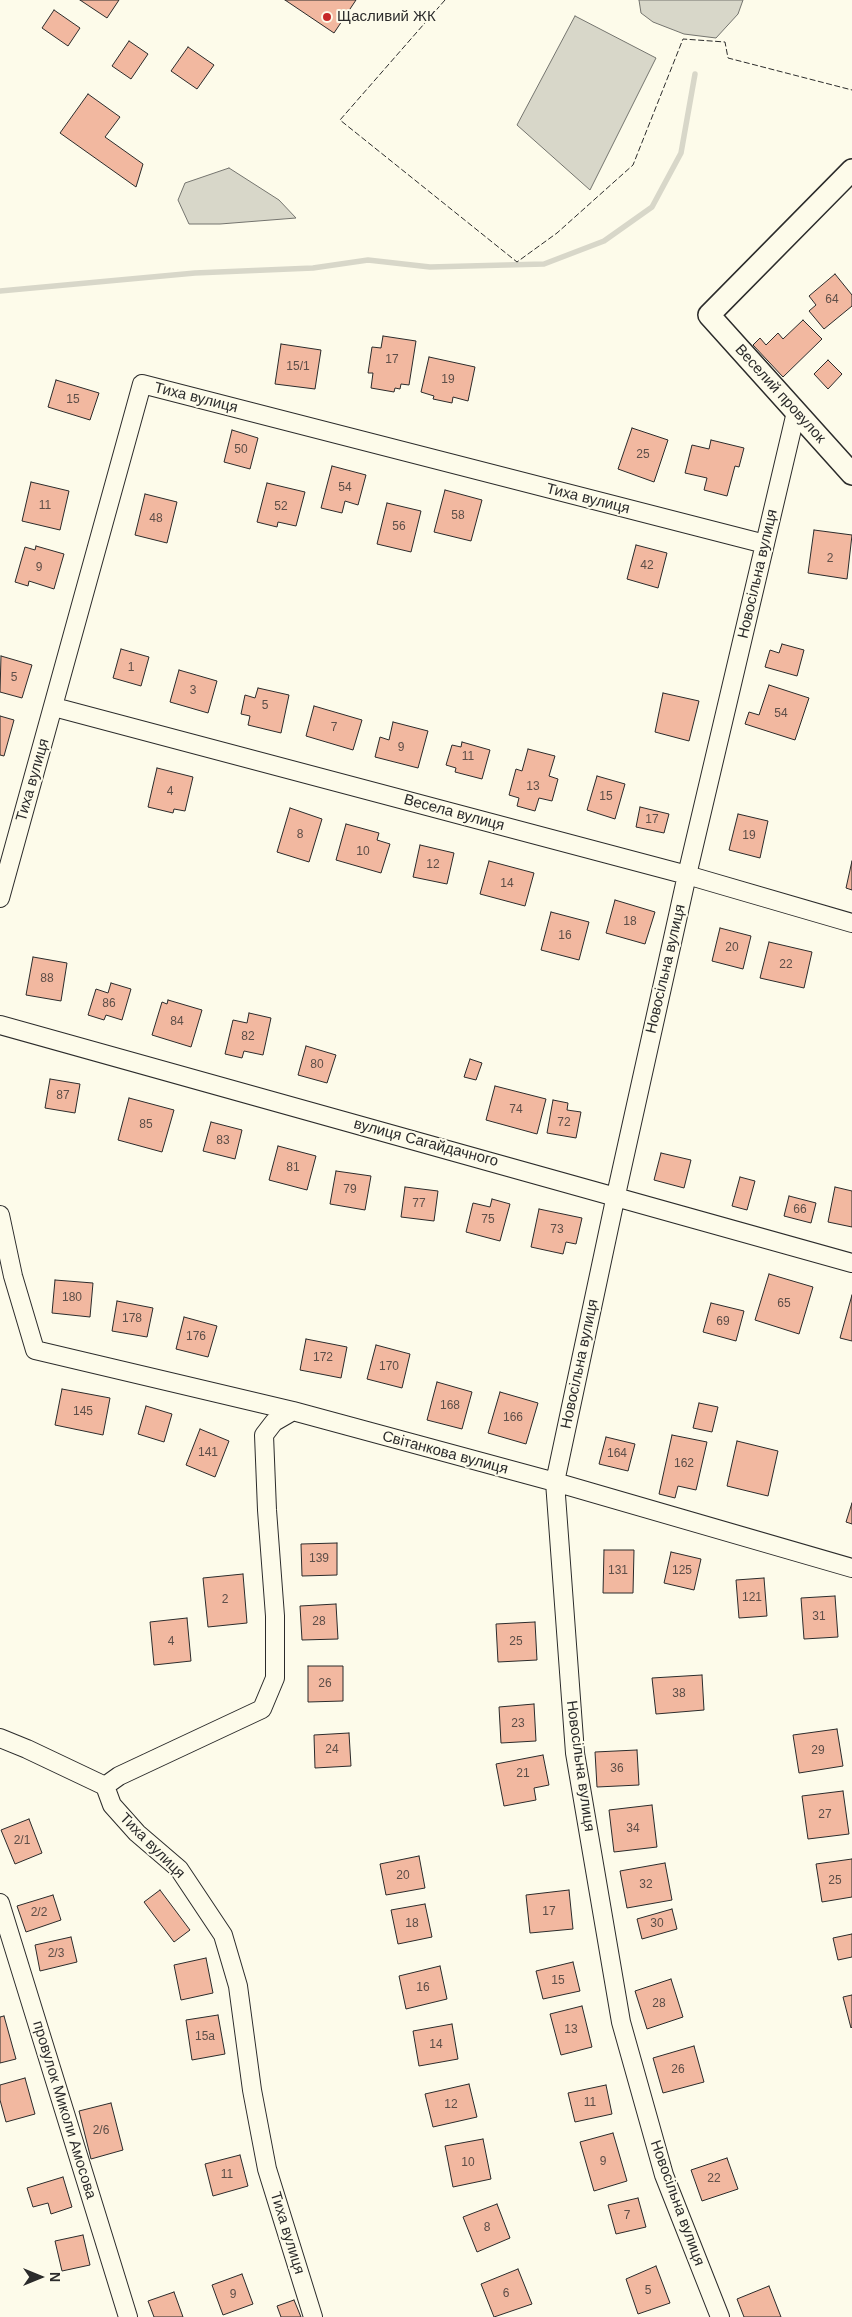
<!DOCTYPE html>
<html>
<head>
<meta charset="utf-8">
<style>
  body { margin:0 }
  #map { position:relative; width:852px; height:2317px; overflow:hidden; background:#fdfbea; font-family:Arial,sans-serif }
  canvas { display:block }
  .north { position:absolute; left:15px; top:2252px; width:50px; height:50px; -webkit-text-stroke:4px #fdfbea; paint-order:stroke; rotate:90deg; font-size:14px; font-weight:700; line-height:20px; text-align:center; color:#2b2b2b }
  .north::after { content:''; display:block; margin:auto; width:18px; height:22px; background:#2b2b2b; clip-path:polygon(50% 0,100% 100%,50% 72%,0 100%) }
</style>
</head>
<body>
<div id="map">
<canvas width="852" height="2317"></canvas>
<div class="north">N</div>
</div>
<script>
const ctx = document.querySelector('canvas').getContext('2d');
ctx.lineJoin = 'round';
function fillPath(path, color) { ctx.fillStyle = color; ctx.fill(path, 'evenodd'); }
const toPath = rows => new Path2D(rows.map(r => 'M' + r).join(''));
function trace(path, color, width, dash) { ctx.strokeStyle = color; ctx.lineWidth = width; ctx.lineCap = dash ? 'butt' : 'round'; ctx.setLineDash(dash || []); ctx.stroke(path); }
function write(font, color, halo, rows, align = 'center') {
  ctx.font = font + ' Arial,sans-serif'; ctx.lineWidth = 4; ctx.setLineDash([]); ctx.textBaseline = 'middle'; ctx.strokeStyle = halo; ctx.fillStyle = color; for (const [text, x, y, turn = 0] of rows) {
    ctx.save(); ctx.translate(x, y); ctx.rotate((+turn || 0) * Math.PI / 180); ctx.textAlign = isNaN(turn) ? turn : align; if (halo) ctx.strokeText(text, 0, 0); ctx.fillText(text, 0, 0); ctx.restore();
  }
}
const water = toPath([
  [639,0,743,0,738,14,716,38,684,34,653,22,641,13,639,0],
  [575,16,656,58,590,190,517,125,575,16],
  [229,168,279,200,296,218,220,224,189,224,178,200,185,183,229,168]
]);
fillPath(water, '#d8d7c9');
trace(water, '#74746e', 1);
trace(toPath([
  [0,291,195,273,313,268,368,260,430,267,544,264,604,241,652,207,681,153,695,74]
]), '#d8d7c9', 5.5);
const building = toPath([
  [80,0,119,0,107,18,80,0],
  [285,0,356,0,334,33,285,0],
  [54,10,80,28,68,46,42,28,54,10],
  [129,41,148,54,131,79,112,66,129,41],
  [188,47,214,65,197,89,171,71,188,47],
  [88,94,120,117,105,137,143,164,136,187,60,133,88,94],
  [835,274,852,295,852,306,824,329,809,311,816,305,809,296,835,274],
  [803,320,822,339,783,377,753,345,760,338,766,345,778,333,783,339,803,320],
  [383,336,416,341,409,385,401,384,400,389,395,388,394,392,371,388,373,373,368,373,372,347,381,348,383,336],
  [281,344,321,350,315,389,275,384,281,344],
  [429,357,475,367,468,401,453,397,452,403,433,399,434,396,421,392,429,357],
  [828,360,842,374,828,389,814,374,828,360],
  [56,380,99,393,90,420,48,407,56,380],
  [632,428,668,440,654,482,618,469,632,428],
  [232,430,258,438,250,469,224,462,232,430],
  [711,440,744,448,739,467,735,466,727,496,704,490,707,478,685,473,692,445,709,449,711,440],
  [332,466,366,475,358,505,345,501,342,513,321,508,332,466],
  [31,482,69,491,60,530,22,521,31,482],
  [267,483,305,492,296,526,278,522,277,527,257,522,267,483],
  [445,490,482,500,471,541,434,532,445,490],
  [145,494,177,502,167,543,135,535,145,494],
  [387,503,421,511,411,552,377,544,387,503],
  [814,530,852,535,847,579,808,573,814,530],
  [636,545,667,553,658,588,627,579,636,545],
  [36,546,64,554,54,589,29,581,28,586,15,582,25,547,35,550,36,546],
  [782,644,804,650,797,676,765,667,770,650,779,653,782,644],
  [121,649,149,657,141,686,113,678,121,649],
  [1,656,32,665,22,698,0,692,1,656],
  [179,670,217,681,208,713,170,702,179,670],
  [769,685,809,698,795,740,745,724,749,712,759,715,769,685],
  [258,688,289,695,281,733,248,725,250,716,241,714,245,695,255,698,258,688],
  [663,693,699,701,689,741,655,732,663,693],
  [314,706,362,720,353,750,306,736,314,706],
  [0,716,14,720,4,756,0,755,0,716],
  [393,722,428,731,418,768,375,757,380,737,389,740,393,722],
  [462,742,490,750,482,779,455,772,456,768,446,765,452,745,461,747,462,742],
  [528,749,555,756,549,776,558,779,552,801,539,798,535,811,517,806,519,798,509,795,516,769,522,771,528,749],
  [157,768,193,777,185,811,174,809,173,813,148,807,157,768],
  [597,776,625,784,615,819,587,810,597,776],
  [640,807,669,814,664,833,636,827,640,807],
  [290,808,322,819,309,862,277,852,290,808],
  [738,814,768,821,760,858,729,850,738,814],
  [346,824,379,833,377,840,390,844,381,873,336,860,346,824],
  [420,845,454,853,447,884,413,877,420,845],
  [489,861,534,873,525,906,480,894,489,861],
  [852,861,852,890,846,888,852,861],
  [615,900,655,912,645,944,606,933,615,900],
  [551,912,589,922,579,960,541,950,551,912],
  [720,928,751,936,743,969,712,961,720,928],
  [769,942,812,952,804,988,760,978,769,942],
  [33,957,67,963,61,1001,26,995,33,957],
  [111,983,131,989,122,1020,106,1015,104,1020,88,1015,96,989,108,993,111,983],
  [168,1000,202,1010,191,1047,152,1035,162,1002,167,1004,168,1000],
  [249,1013,271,1018,263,1055,244,1051,242,1058,225,1054,233,1020,247,1023,249,1013],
  [306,1046,336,1055,327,1083,298,1075,306,1046],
  [470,1059,482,1063,476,1080,464,1077,470,1059],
  [50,1079,80,1084,75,1113,45,1108,50,1079],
  [495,1086,546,1099,537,1134,486,1120,495,1086],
  [129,1098,174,1110,162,1152,118,1140,129,1098],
  [553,1100,568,1103,567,1110,581,1112,576,1138,547,1133,553,1100],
  [211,1122,242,1130,235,1159,203,1151,211,1122],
  [278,1146,316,1156,307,1190,269,1180,278,1146],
  [661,1153,691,1160,684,1188,654,1180,661,1153],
  [336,1171,371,1176,365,1210,330,1204,336,1171],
  [740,1177,755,1181,747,1210,732,1206,740,1177],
  [405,1187,438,1191,434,1221,401,1217,405,1187],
  [835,1187,852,1191,852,1227,828,1222,835,1187],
  [789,1196,816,1203,811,1223,784,1216,789,1196],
  [492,1199,510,1204,500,1241,466,1232,473,1203,490,1207,492,1199],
  [539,1209,582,1218,576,1244,566,1242,563,1254,531,1247,539,1209],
  [769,1274,813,1287,799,1334,755,1320,769,1274],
  [55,1280,93,1283,90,1317,52,1313,55,1280],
  [852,1295,852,1341,840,1338,852,1295],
  [117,1301,153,1308,147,1337,112,1331,117,1301],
  [711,1303,744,1311,736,1341,703,1332,711,1303],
  [184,1317,217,1326,208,1357,176,1349,184,1317],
  [306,1339,347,1347,341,1378,300,1370,306,1339],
  [376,1345,410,1354,402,1388,367,1379,376,1345],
  [437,1382,472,1392,462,1429,427,1420,437,1382],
  [62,1389,110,1398,103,1435,55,1425,62,1389],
  [500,1392,538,1403,526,1444,488,1433,500,1392],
  [699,1403,718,1407,712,1432,693,1428,699,1403],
  [146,1406,172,1414,164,1442,138,1434,146,1406],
  [200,1429,229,1441,215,1477,186,1465,200,1429],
  [672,1435,707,1442,696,1490,678,1486,675,1498,659,1494,672,1435],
  [606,1437,635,1444,628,1471,599,1464,606,1437],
  [737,1441,778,1451,768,1496,727,1486,737,1441],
  [852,1503,852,1524,846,1522,852,1503],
  [337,1543,337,1575,302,1576,301,1544,337,1543],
  [604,1550,634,1550,633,1593,603,1593,604,1550],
  [671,1552,701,1559,694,1590,664,1583,671,1552],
  [243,1574,247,1623,208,1627,203,1578,243,1574],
  [764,1578,767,1616,739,1618,736,1580,764,1578],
  [835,1596,838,1637,804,1639,801,1598,835,1596],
  [336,1604,338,1639,302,1640,300,1606,336,1604],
  [187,1618,191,1661,154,1665,150,1622,187,1618],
  [535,1622,537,1660,498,1662,496,1624,535,1622],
  [308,1666,343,1666,343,1701,308,1702,308,1666],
  [702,1675,704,1710,656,1714,652,1678,702,1675],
  [534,1704,536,1741,501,1743,499,1707,534,1704],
  [837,1729,843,1766,799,1773,793,1735,837,1729],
  [349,1733,351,1766,315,1768,314,1735,349,1733],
  [637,1750,639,1785,597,1787,595,1752,637,1750],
  [543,1755,549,1785,534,1788,536,1800,504,1806,496,1764,543,1755],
  [843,1791,849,1834,808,1839,802,1796,843,1791],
  [652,1805,657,1847,614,1852,609,1810,652,1805],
  [29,1819,42,1853,15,1864,1,1830,29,1819],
  [419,1856,425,1888,386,1895,380,1864,419,1856],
  [852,1859,852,1897,822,1902,816,1864,852,1859],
  [665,1863,672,1900,627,1908,620,1871,665,1863],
  [160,1890,190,1930,174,1942,144,1902,160,1890],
  [569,1890,573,1929,530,1933,526,1895,569,1890],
  [53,1895,61,1920,26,1932,17,1906,53,1895],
  [425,1904,432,1937,398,1944,391,1910,425,1904],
  [672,1909,677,1929,642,1939,637,1919,672,1909],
  [852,1934,852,1957,838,1960,833,1938,852,1934],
  [71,1937,77,1962,40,1971,35,1945,71,1937],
  [206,1958,213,1993,181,2000,174,1965,206,1958],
  [573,1962,580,1991,543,1999,536,1971,573,1962],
  [440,1966,447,1999,406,2009,399,1976,440,1966],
  [671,1979,683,2017,647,2029,635,1991,671,1979],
  [852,1995,852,2027,851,2028,843,1997,852,1995],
  [582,2006,592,2047,561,2055,550,2014,582,2006],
  [218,2015,225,2054,192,2060,186,2020,218,2015],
  [4,2016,16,2059,0,2063,0,2017,4,2016],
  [452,2024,458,2059,419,2066,413,2031,452,2024],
  [694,2046,704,2082,663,2093,653,2058,694,2046],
  [25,2078,35,2114,6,2122,0,2100,0,2085,25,2078],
  [469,2084,477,2117,433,2127,425,2094,469,2084],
  [606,2085,612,2114,575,2122,568,2093,606,2085],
  [111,2103,123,2150,91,2159,79,2111,111,2103],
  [613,2133,627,2181,594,2191,580,2142,613,2133],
  [483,2139,491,2179,453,2187,445,2146,483,2139],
  [240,2155,248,2186,213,2196,205,2164,240,2155],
  [727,2158,738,2189,702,2201,691,2170,727,2158],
  [63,2177,72,2207,51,2214,48,2203,33,2207,27,2188,63,2177],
  [638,2198,646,2227,616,2234,608,2205,638,2198],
  [497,2204,510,2238,477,2252,463,2217,497,2204],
  [83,2235,90,2265,62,2271,55,2241,83,2235],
  [656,2266,670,2303,638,2314,626,2279,656,2266],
  [518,2269,532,2304,494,2317,481,2284,518,2269],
  [242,2274,253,2304,223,2315,212,2285,242,2274],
  [769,2286,781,2317,744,2317,737,2299,769,2286],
  [174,2292,183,2317,154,2317,148,2301,174,2292],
  [294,2300,301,2317,281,2317,277,2306,294,2300]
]);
fillPath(building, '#f2b8a0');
trace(building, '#2b2b2b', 1);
const minor = toPath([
  [54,707,687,875,852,923],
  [0,898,142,384,765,544],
  [0,1025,852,1263],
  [0,1215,13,1276,35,1350,293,1411,555,1482,852,1568],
  [293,1411,274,1422,264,1435,267,1510,275,1616,275,1678,262,1709,119,1776,105,1786,112,1805,137,1833,179,1869,223,1935,238,1986,252,2090,267,2169,313,2317],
  [0,1738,27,1749,105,1786],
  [0,1903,128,2317],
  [720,2317,664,2175,621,2022,575,1753,555,1482,616,1195,687,875,796,412]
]);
const tertiary = toPath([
  [852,170,709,315,852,474]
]);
trace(minor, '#2b2b2b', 20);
trace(tertiary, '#2b2b2b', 24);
trace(minor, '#fdfbea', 18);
trace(tertiary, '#fdfbea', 21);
trace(toPath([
  [445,0,340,120,517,262,557,233,633,165,683,39,725,42,728,58,852,90]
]), '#2b2b2b', 1, [6, 2.5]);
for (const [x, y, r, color] of [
  [327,17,5,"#c62828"]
]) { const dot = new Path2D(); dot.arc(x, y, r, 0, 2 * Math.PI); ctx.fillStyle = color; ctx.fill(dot); trace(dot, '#fdfbea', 2); }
write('12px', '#5d4e48', null, [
  ["64",832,300],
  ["17",392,360],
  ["15/1",298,367],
  ["19",448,380],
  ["15",73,400],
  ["50",241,450],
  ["25",643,455],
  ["54",345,488],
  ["11",45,506],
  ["52",281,507],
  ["58",458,516],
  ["48",156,519],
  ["56",399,527],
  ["2",830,559],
  ["42",647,566],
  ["9",39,568],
  ["1",131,668],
  ["5",14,678],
  ["3",193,691],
  ["5",265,706],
  ["54",781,714],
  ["7",334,728],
  ["9",401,748],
  ["11",468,757],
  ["13",533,787],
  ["4",170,792],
  ["15",606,797],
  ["17",652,820],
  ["8",300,835],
  ["19",749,836],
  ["10",363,852],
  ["12",433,865],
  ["14",507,884],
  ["18",630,922],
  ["16",565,936],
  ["20",732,948],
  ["22",786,965],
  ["88",47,979],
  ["86",109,1004],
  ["84",177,1022],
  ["82",248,1037],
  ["80",317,1065],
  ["87",63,1096],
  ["74",516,1110],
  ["72",564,1123],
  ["85",146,1125],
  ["83",223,1141],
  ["81",293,1168],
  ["79",350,1190],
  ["77",419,1204],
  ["66",800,1210],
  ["75",488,1220],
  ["73",557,1230],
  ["180",72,1298],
  ["65",784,1304],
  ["178",132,1319],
  ["69",723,1322],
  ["176",196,1337],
  ["172",323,1358],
  ["170",389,1367],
  ["168",450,1406],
  ["145",83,1412],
  ["166",513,1418],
  ["141",208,1453],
  ["164",617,1454],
  ["162",684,1464],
  ["139",319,1559],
  ["131",618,1571],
  ["125",682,1571],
  ["121",752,1598],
  ["2",225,1600],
  ["31",819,1617],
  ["28",319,1622],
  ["4",171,1642],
  ["25",516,1642],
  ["26",325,1684],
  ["38",679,1694],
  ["23",518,1724],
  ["24",332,1750],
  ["29",818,1751],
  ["36",617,1769],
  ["21",523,1774],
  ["27",825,1815],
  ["34",633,1829],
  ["2/1",22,1841],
  ["20",403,1876],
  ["25",835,1881],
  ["32",646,1885],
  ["17",549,1912],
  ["2/2",39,1913],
  ["18",412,1924],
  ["30",657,1924],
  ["2/3",56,1954],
  ["15",558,1981],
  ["16",423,1988],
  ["28",659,2004],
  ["13",571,2030],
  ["15а",205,2037],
  ["14",436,2045],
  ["26",678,2070],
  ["11",590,2103],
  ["12",451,2105],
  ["2/6",101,2131],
  ["9",603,2162],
  ["10",468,2163],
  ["11",227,2175],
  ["22",714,2179],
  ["7",627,2216],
  ["8",487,2228],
  ["5",648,2291],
  ["6",506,2294],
  ["9",233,2295]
]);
write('15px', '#2b2b2b', '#fdfbea', [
  ["Щасливий ЖК",337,17]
], 'left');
write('15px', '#2b2b2b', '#fdfbea', [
  ["Веселий провулок",780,394,48],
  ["Тиха вулиця",196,398,14],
  ["Тиха вулиця",588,499,14],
  ["Новосільна вулиця",758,574,-77],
  ["Тиха вулиця",33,780,-74],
  ["Весела вулиця",454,813,15],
  ["Новосільна вулиця",666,969,-77],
  ["вулиця Сагайдачного",426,1143,15],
  ["Новосільна вулиця",580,1364,-78],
  ["Світанкова вулиця",445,1453,15],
  ["Новосільна вулиця",580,1766,82],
  ["Тиха вулиця",152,1846,45],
  ["провулок Миколи Амосова",64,2110,73],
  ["Новосільна вулиця",677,2203,70],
  ["Тиха вулиця",287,2233,73]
]);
</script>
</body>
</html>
